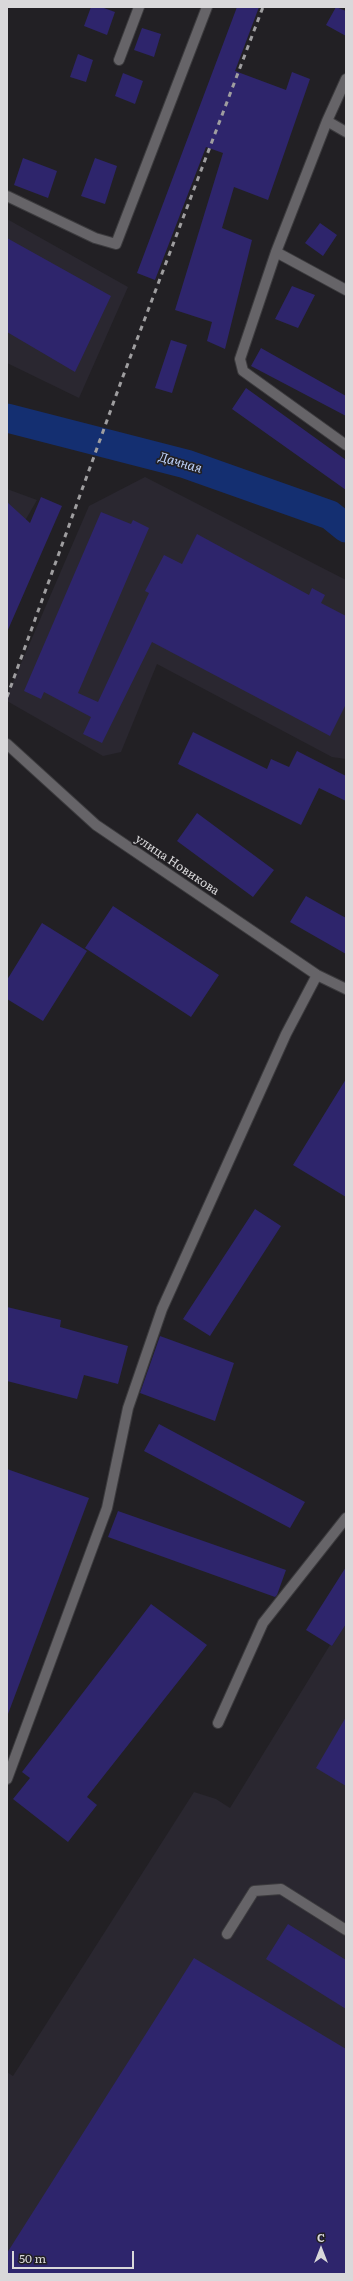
<!DOCTYPE html>
<html>
<head>
<meta charset="utf-8">
<style>
  body { margin:0 }
  #map { position:relative; width:353px; height:2281px; overflow:hidden; background:#222024; font-family:Literata,serif }
  canvas { display:block }
  .frame { position:absolute; inset:0; border:8px solid #d9d8da; pointer-events:none }
  .north { position:absolute; left:301px; top:2229px; width:40px; height:40px; -webkit-text-stroke:3px #222024; paint-order:stroke; rotate:0deg; font-size:11px; font-weight:700; line-height:16px; text-align:center; color:#d9d8da }
  .north::after { content:''; display:block; margin:auto; width:14px; height:18px; background:#d9d8da; clip-path:polygon(50% 0,100% 100%,50% 72%,0 100%) }
  .scale { position:absolute; left:12px; top:2251px; width:122px; height:18px; box-sizing:border-box; border:2px solid #d9d8da; border-top:0; padding-left:5px; font-size:12px; line-height:14px; white-space:nowrap; color:#d9d8da; -webkit-text-stroke:3px #222024; paint-order:stroke }
</style>
</head>
<body>
<div id="map">
<canvas width="353" height="2281"></canvas>
<div class="frame"></div>
<div class="north">С</div>
<div class="scale">50 m</div>
</div>
<script>
const ctx = document.querySelector('canvas').getContext('2d');
ctx.lineJoin = 'round';
function fillPath(path, color) { ctx.fillStyle = color; ctx.fill(path, 'evenodd'); }
const toPath = rows => new Path2D(rows.map(r => 'M' + r).join(''));
function trace(path, color, width, dash) { ctx.strokeStyle = color; ctx.lineWidth = width; ctx.lineCap = dash ? 'butt' : 'round'; ctx.setLineDash(dash || []); ctx.stroke(path); }
function write(font, color, halo, rows, align = 'center') {
  ctx.font = font + ' Literata,serif'; ctx.lineWidth = 3.5; ctx.setLineDash([]); ctx.textBaseline = 'middle'; ctx.strokeStyle = halo; ctx.fillStyle = color; for (const [text, x, y, turn = 0] of rows) {
    ctx.save(); ctx.translate(x, y); ctx.rotate((+turn || 0) * Math.PI / 180); ctx.textAlign = isNaN(turn) ? turn : align; if (halo) ctx.strokeText(text, 0, 0); ctx.fillText(text, 0, 0); ctx.restore();
  }
}
fillPath(toPath([
  [7,219,128,287,79,398,7,363],
  [145,477,346,580,346,759,332,757,157,664,121,752,103,756,7,701,7,696,89,506],
  [7,489,37,500,7,552],
  [346,1624,346,2274,7,2274,7,2072,13,2076,194,1792,216,1799,230,1808,330,1645,332,1646]
]), '#2a2730');
trace(toPath([
  [7,418,186,464,330,515,346,528]
]), '#142f71', 29);
fillPath(toPath([
  [91,7,101,7,115,12,107,35,84,26],
  [237,7,259,7,235,71,286,90,292,72,310,79,268,200,234,187,222,228,252,240,225,349,207,341,212,322,175,310,223,153,206,147,155,280,137,273],
  [336,7,346,11,346,36,326,25],
  [142,28,161,34,154,57,134,50],
  [78,54,93,60,86,82,70,77],
  [123,73,143,81,135,104,115,96],
  [23,158,57,171,48,198,14,185],
  [95,158,117,166,105,204,81,196],
  [320,223,337,235,323,256,305,243],
  [7,238,111,296,75,372,7,332],
  [292,286,315,295,298,328,275,319],
  [171,340,187,345,172,393,155,388],
  [261,348,346,396,346,416,251,366],
  [246,388,346,460,346,490,232,409],
  [41,497,62,506,7,632,7,502,30,523],
  [101,512,131,524,133,520,149,528,78,693,98,702,149,593,145,591,164,555,182,564,197,534,309,595,312,588,325,595,321,603,346,616,346,704,330,736,152,642,102,743,83,734,91,717,44,692,41,699,24,691],
  [193,732,267,769,271,759,289,767,297,751,346,776,346,801,319,788,301,825,178,764],
  [197,813,274,870,253,897,177,841],
  [306,896,346,918,346,954,290,922],
  [113,906,219,975,191,1017,85,948],
  [42,923,87,951,43,1021,7,999,7,980],
  [346,1079,346,1197,293,1165],
  [255,1209,281,1226,210,1336,183,1319],
  [7,1307,61,1320,60,1327,128,1346,118,1384,84,1375,77,1399,7,1381],
  [160,1336,234,1363,215,1421,140,1393],
  [159,1424,305,1502,290,1528,144,1451],
  [7,1469,89,1498,8,1714,7,1714],
  [118,1511,286,1570,277,1595,275,1597,108,1537],
  [346,1567,346,1624,332,1646,306,1630],
  [151,1604,207,1645,87,1797,97,1805,68,1842,13,1799,30,1778,22,1772],
  [346,1717,346,1786,316,1768],
  [288,1924,346,1960,346,2009,266,1959],
  [194,1958,346,2049,346,2274,7,2274,7,2253]
]), '#2e256c');
const minor = toPath([
  [119,60,139,7],
  [346,79,327,121,276,252,240,359,243,371,346,445],
  [327,121,346,132],
  [7,196,95,238,116,244,207,7],
  [276,252,346,290],
  [7,744,96,825,317,975,346,989],
  [218,1723,263,1623,346,1518],
  [7,1779,107,1508,128,1408,162,1309,286,1034,317,975],
  [227,1934,254,1891,281,1889,346,1930]
]);
trace(minor, '#3c3b3e', 12);
trace(minor, '#666468', 10);
trace(toPath([
  [7,697,122,379,263,7]
]), '#9f9ea0', 3, [5, 5]);
write('12px', '#d9d8da', '#222024', [
  ["улица Новикова",177,865,34]
]);
write('italic 13px', '#bed2fa', '#222024', [
  ["Дачная",180,463,16]
]);
</script>
</body>
</html>
